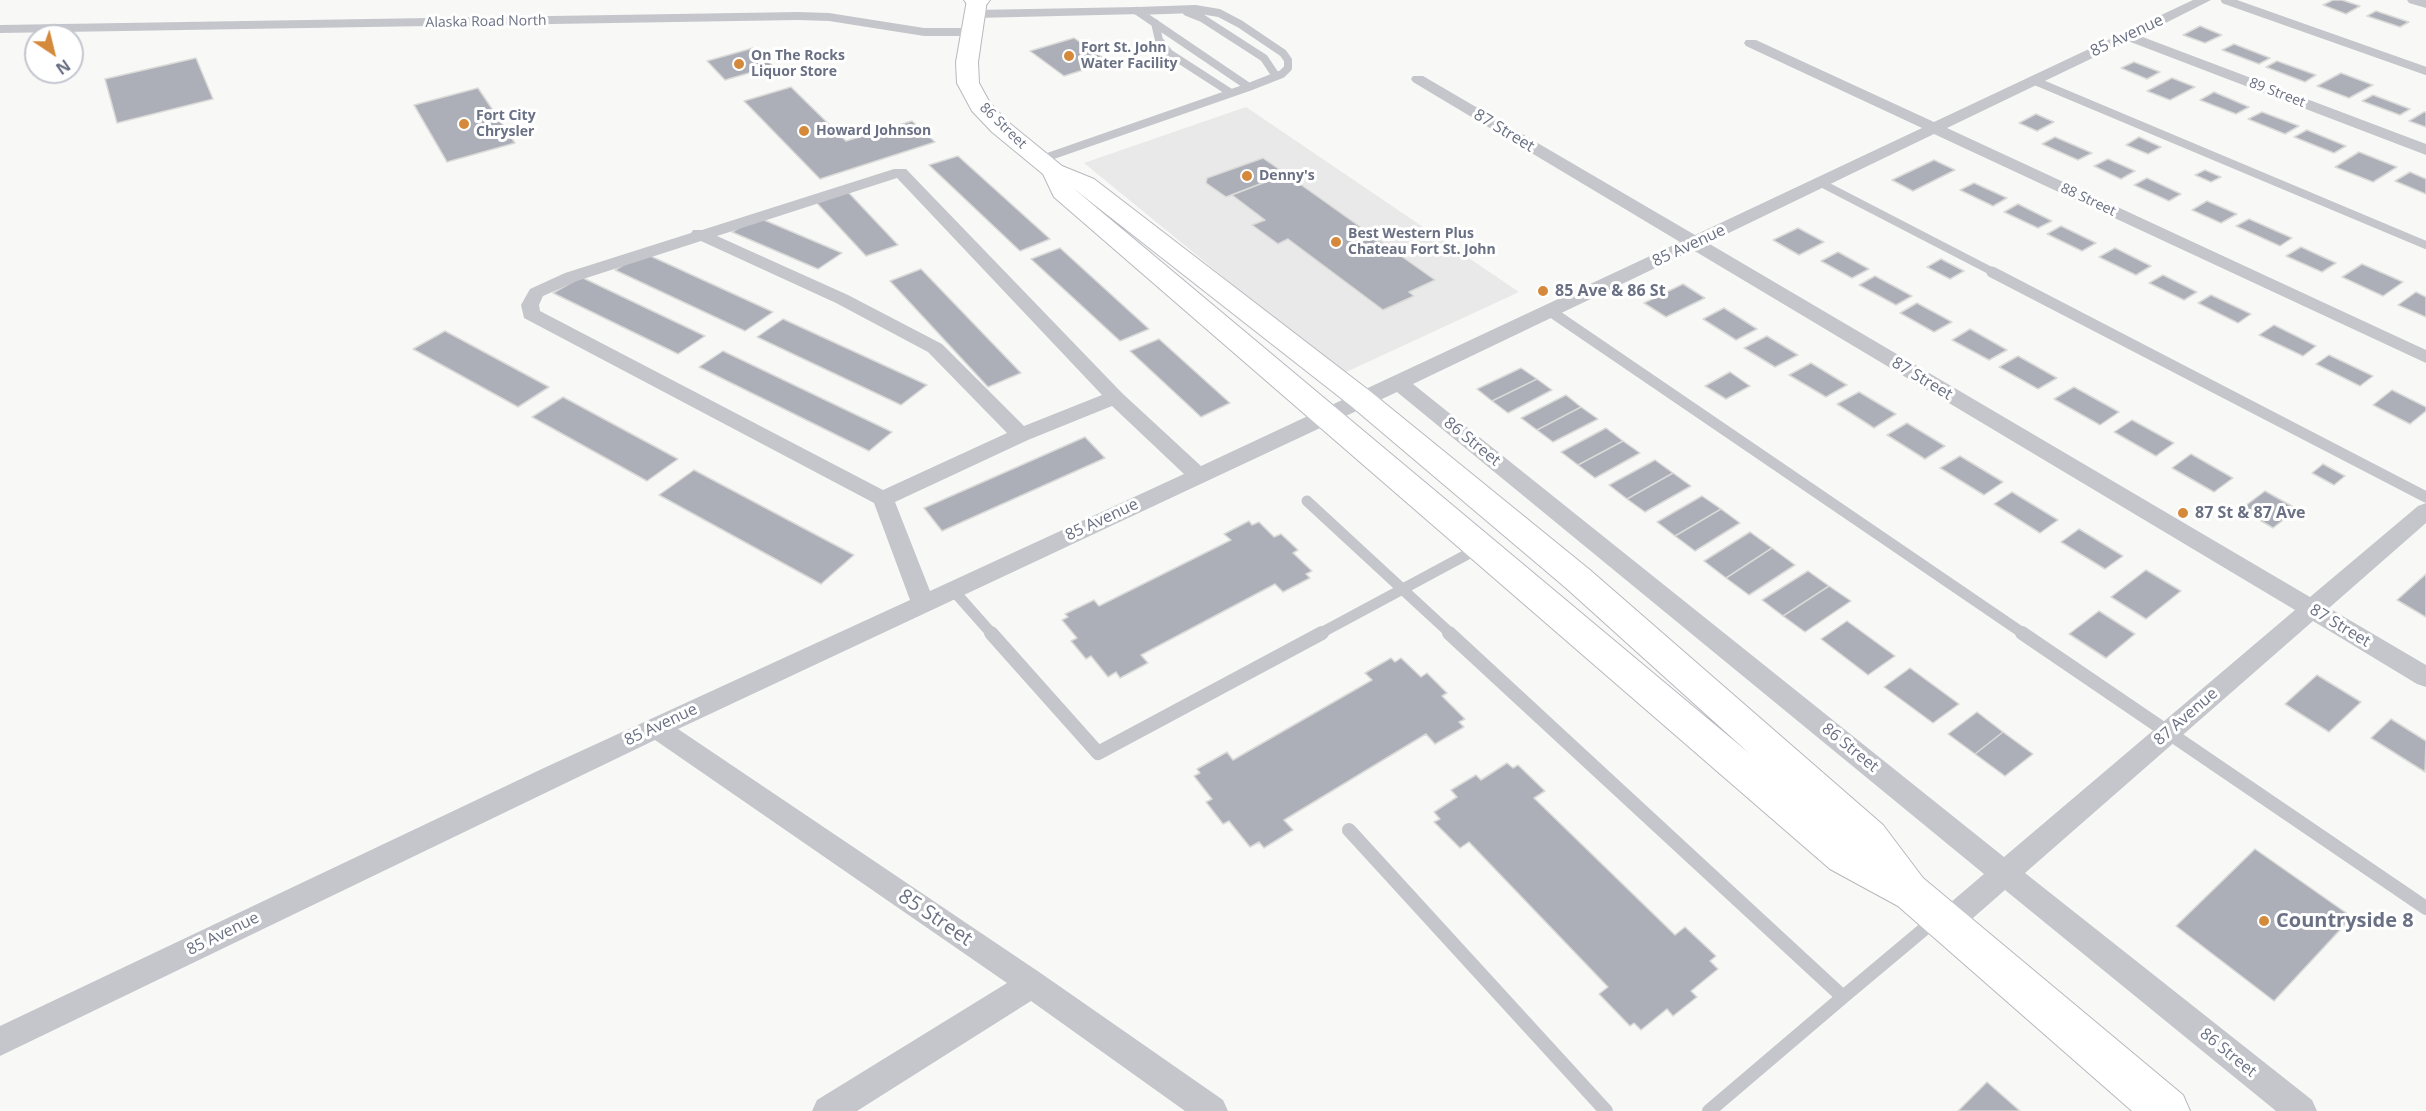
<!DOCTYPE html>
<html>
<head>
<meta charset="utf-8">
<style>
  body { margin:0 }
  #map { position:relative; width:2426px; height:1111px; overflow:hidden; background:#f8f8f6; font-family:"Open Sans",sans-serif }
  canvas { display:block }
  .north { position:absolute; left:24px; top:24px; width:60px; height:60px; box-sizing:border-box; background:#fff; border:2px solid #c3c6ce; border-radius:50%; rotate:145deg; font-size:16px; font-weight:700; line-height:24px; text-align:center; color:#6a7184 }
  .north::after { content:''; display:block; margin:auto; width:21px; height:27px; background:#d4893b; clip-path:polygon(50% 0,100% 100%,50% 72%,0 100%) }
</style>
</head>
<body>
<div id="map">
<canvas width="2426" height="1111"></canvas>
<div class="north">N</div>
</div>
<script>
const ctx = document.querySelector('canvas').getContext('2d');
ctx.lineJoin = 'round';
function fillPath(path, color) { ctx.fillStyle = color; ctx.fill(path, 'evenodd'); }
const toPath = rows => new Path2D(rows.map(r => 'M' + r).join(''));
function trace(path, color, width, dash) { ctx.strokeStyle = color; ctx.lineWidth = width; ctx.lineCap = dash ? 'butt' : 'round'; ctx.setLineDash(dash || []); ctx.stroke(path); }
function write(font, color, halo, rows, align = 'center') {
  ctx.font = font + ' "Open Sans",sans-serif'; ctx.lineWidth = 6; ctx.setLineDash([]); ctx.textBaseline = 'middle'; ctx.strokeStyle = halo; ctx.fillStyle = color; for (const [text, x, y, turn = 0] of rows) {
    ctx.save(); ctx.translate(x, y); ctx.rotate((+turn || 0) * Math.PI / 180); ctx.textAlign = isNaN(turn) ? turn : align; if (halo) ctx.strokeText(text, 0, 0); ctx.fillText(text, 0, 0); ctx.restore();
  }
}
fillPath(toPath([
  [1246,107,1519,292,1342,374,1084,163]
]), '#e9e9e9');
const building = toPath([
  [2333,0,2342,0,2360,6,2346,14,2323,5,2333,0],
  [2376,11,2409,22,2400,27,2367,16,2376,11],
  [2200,26,2222,35,2205,43,2183,35,2200,26],
  [1074,38,1109,62,1064,76,1030,51,1074,38],
  [2234,44,2270,58,2259,64,2222,50,2234,44],
  [753,48,773,66,725,80,707,61,753,48],
  [196,58,213,99,117,123,105,79,196,58],
  [2277,61,2316,75,2305,82,2266,67,2277,61],
  [2134,62,2160,72,2147,79,2121,68,2134,62],
  [2341,73,2373,85,2349,98,2317,86,2341,73],
  [2172,78,2195,87,2170,100,2147,91,2172,78],
  [791,87,846,141,912,121,935,142,820,179,744,101,791,87],
  [478,88,515,143,447,162,414,105,478,88],
  [2214,92,2249,107,2236,114,2200,100,2214,92],
  [2373,95,2410,109,2400,115,2362,101,2373,95],
  [2262,112,2299,126,2285,134,2248,119,2262,112],
  [2424,112,2426,112,2426,127,2409,121,2424,112],
  [2036,114,2054,122,2037,131,2019,123,2036,114],
  [2307,130,2346,146,2334,153,2294,137,2307,130],
  [2055,137,2092,153,2078,160,2042,144,2055,137],
  [2139,137,2161,147,2148,154,2126,145,2139,137],
  [2359,152,2397,167,2373,182,2335,167,2359,152],
  [958,156,1050,239,1020,251,929,165,958,156],
  [1263,158,1286,174,1226,197,1206,183,1207,178,1263,158],
  [2108,159,2135,171,2121,179,2094,166,2108,159],
  [1934,160,1955,170,1913,191,1892,180,1934,160],
  [2205,170,2221,177,2211,182,2195,175,2205,170],
  [2410,172,2426,179,2426,194,2395,181,2410,172],
  [1286,174,1435,280,1409,292,1414,296,1383,310,1288,239,1278,244,1252,225,1265,220,1232,195,1286,174],
  [2147,178,2181,194,2169,201,2134,185,2147,178],
  [1974,183,2007,198,1993,206,1960,190,1974,183],
  [847,191,898,245,866,256,815,201,847,191],
  [2207,201,2237,214,2221,223,2192,210,2207,201],
  [2018,204,2052,221,2038,228,2004,212,2018,204],
  [757,217,842,253,818,269,732,232,757,217],
  [2249,219,2292,238,2280,246,2236,226,2249,219],
  [2061,226,2096,243,2082,251,2047,234,2061,226],
  [1798,228,1824,242,1799,255,1773,240,1798,228],
  [2301,247,2336,263,2322,272,2286,256,2301,247],
  [1060,248,1149,329,1120,341,1031,259,1060,248],
  [2115,248,2151,266,2136,275,2099,257,2115,248],
  [1838,252,1869,269,1852,278,1821,261,1838,252],
  [644,253,773,312,745,331,615,270,644,253],
  [1941,259,1964,271,1950,279,1927,267,1941,259],
  [2362,264,2403,282,2383,296,2342,277,2362,264],
  [921,269,1021,373,988,387,890,281,921,269],
  [2163,275,2197,292,2184,300,2149,283,2163,275],
  [1875,276,1912,296,1896,305,1859,285,1875,276],
  [581,277,705,336,678,354,553,293,581,277],
  [1683,284,1705,298,1666,317,1644,303,1683,284],
  [2416,292,2426,297,2426,317,2398,305,2416,292],
  [2211,295,2251,314,2238,323,2198,303,2211,295],
  [1917,303,1952,322,1934,332,1900,313,1917,303],
  [1724,308,1757,329,1736,340,1703,319,1724,308],
  [783,319,927,385,901,405,757,337,783,319],
  [2274,325,2316,346,2303,356,2259,335,2274,325],
  [1970,329,2007,350,1989,360,1952,340,1970,329],
  [445,331,549,387,518,407,413,349,445,331],
  [1767,336,1798,355,1775,367,1744,348,1767,336],
  [1159,339,1230,403,1201,417,1130,351,1159,339],
  [723,351,892,432,869,451,699,367,723,351],
  [2329,355,2373,376,2360,386,2316,364,2329,355],
  [2018,356,2057,378,2038,389,1999,367,2018,356],
  [1811,363,1847,385,1826,397,1789,375,1811,363],
  [1521,368,1537,379,1492,401,1477,389,1521,368],
  [1730,372,1750,386,1726,399,1705,386,1730,372],
  [1537,379,1552,390,1508,413,1492,401,1537,379],
  [2074,387,2119,412,2100,425,2054,399,2074,387],
  [2392,390,2426,407,2426,411,2410,424,2373,405,2392,390],
  [1859,392,1896,414,1874,428,1837,404,1859,392],
  [1566,395,1581,407,1537,430,1521,418,1566,395],
  [563,397,678,459,647,481,532,417,563,397],
  [1581,407,1598,419,1553,442,1537,430,1581,407],
  [2132,420,2174,443,2156,456,2114,432,2132,420],
  [1907,423,1945,446,1925,459,1887,435,1907,423],
  [1606,428,1623,441,1578,465,1561,452,1606,428],
  [1085,437,1105,458,942,531,924,508,1085,437],
  [1623,441,1640,453,1595,478,1578,465,1623,441],
  [2191,454,2233,478,2214,492,2172,468,2191,454],
  [1960,456,2003,482,1984,495,1940,468,1960,456],
  [1655,460,1673,473,1627,499,1609,485,1655,460],
  [2323,464,2345,476,2334,485,2312,473,2323,464],
  [694,470,854,555,821,584,659,495,694,470],
  [1673,473,1691,486,1645,512,1627,499,1673,473],
  [2265,491,2297,509,2273,528,2241,509,2265,491],
  [2012,492,2058,520,2040,533,1994,504,2012,492],
  [1702,496,1721,509,1675,536,1657,522,1702,496],
  [1721,509,1740,523,1695,551,1675,536,1721,509],
  [1249,521,1252,525,1259,522,1274,537,1281,534,1298,550,1293,553,1312,571,1306,574,1310,578,1283,592,1275,584,1141,655,1148,663,1120,678,1116,672,1108,677,1091,656,1086,659,1071,641,1077,638,1062,620,1068,617,1065,614,1094,600,1099,606,1231,540,1224,534,1249,521],
  [2079,529,2123,556,2105,569,2061,542,2079,529],
  [1750,532,1772,548,1726,578,1704,561,1750,532],
  [1772,548,1795,565,1749,595,1726,578,1772,548],
  [2146,570,2181,591,2146,619,2111,597,2146,570],
  [1808,571,1829,586,1783,616,1762,600,1808,571],
  [2426,574,2426,617,2397,600,2426,574],
  [1829,586,1851,601,1805,632,1783,616,1829,586],
  [2099,611,2135,634,2106,658,2069,634,2099,611],
  [1847,621,1895,656,1868,675,1821,639,1847,621],
  [1391,658,1395,662,1401,658,1421,677,1427,673,1447,693,1442,696,1465,719,1459,722,1464,727,1435,744,1426,734,1284,820,1293,830,1264,848,1259,842,1250,847,1229,821,1223,824,1206,802,1212,799,1194,776,1200,773,1197,769,1227,752,1233,760,1372,680,1365,673,1391,658],
  [1910,668,1959,704,1933,723,1884,687,1910,668],
  [2317,675,2361,702,2329,732,2285,704,2317,675],
  [1977,712,2003,732,1975,754,1948,734,1977,712],
  [2391,719,2426,741,2425,772,2371,738,2391,719],
  [2003,732,2033,754,2005,776,1975,754,2003,732],
  [1507,763,1513,768,1518,765,1545,791,1534,798,1675,935,1685,927,1716,956,1710,961,1718,969,1691,991,1697,997,1673,1016,1667,1009,1641,1030,1634,1023,1630,1026,1599,994,1608,987,1469,842,1460,848,1434,822,1440,819,1434,812,1457,797,1451,790,1476,775,1481,780,1507,763],
  [2255,849,2352,917,2274,1001,2176,926,2255,849],
  [1987,1082,2020,1111,1958,1111,1987,1082]
]);
fillPath(building, '#acafb8');
trace(building, '#dadad8', 1.5);
const secondary = toPath([
  [967,0,987,0,978,62,979,83,990,103,1008,122,1062,166,1094,179,1371,392,1590,570,1883,825,1923,878,2183,1095,2190,1111,2132,1111,1898,906,1830,869,1054,197,1043,174,992,132,972,111,957,83,956,62,967,0],
  [1073,188,1351,406,1566,588,1750,754,1073,188]
]);
const highway = toPath([
  [964,0,990,0,987,4,980,6,967,4,964,0]
]);
trace(secondary, '#b7b9bf', 2);
trace(highway, '#b5b7bb', 2);
trace(toPath([
  [2225,0,2426,71],
  [1137,11,1195,9,1219,13,1240,24,1283,53,1288,60,1288,68,1282,74,1249,87],
  [1187,12,1202,18,1264,58,1276,76],
  [1155,23,1159,40,1169,53,1231,93],
  [2035,81,2426,245],
  [1039,160,1249,87,1137,11],
  [1821,183,1995,273]
]), '#c4c6cb', 8);
trace(toPath([
  [1992,272,2426,497],
  [1550,311,2024,634],
  [1307,501,1451,634],
  [953,590,992,634],
  [1319,634,1479,548]
]), '#c4c6cb', 11);
trace(toPath([
  [991,633,1098,753,1322,633],
  [1449,633,1843,997,1935,920],
  [2022,633,2426,908],
  [1349,830,1606,1111],
  [1709,1111,1843,997]
]), '#c4c6cb', 14);
fillPath(toPath([
  [2193,0,2211,0,2140,36,2426,144,2426,155,2128,41,1947,128,2426,350,2426,363,1934,134,1708,243,2310,597,2418,506,2426,503,2426,523,2329,608,2426,665,2426,687,2417,684,2313,621,2025,873,2312,1100,2317,1111,2276,1111,2005,890,1957,932,1947,936,1937,932,1933,923,1937,914,1984,874,1397,392,678,729,1042,974,1223,1100,1228,1111,1185,1111,1031,1001,857,1111,812,1111,817,1100,1007,983,655,740,0,1056,0,1026,546,767,910,600,874,503,524,318,521,305,530,289,565,273,691,233,693,230,702,230,894,169,906,169,1122,393,1201,466,1680,242,1413,82,1411,79,1413,76,1423,76,1695,235,1922,128,1746,46,1744,43,1746,40,1756,40,1934,122,2193,0],
  [897,178,1102,395,1024,426,942,344,848,295,717,236,897,178],
  [701,241,836,303,928,352,1007,433,883,490,540,311,539,305,543,296,577,281,701,241],
  [1693,250,2295,610,2004,857,1413,384,1693,250],
  [1112,406,1184,474,930,591,895,502,1028,440,1112,406],
  [2407,0,2426,0,2426,8,2409,3,2407,0],
  [1137,7,1144,11,1142,14,975,18,968,14,975,10,1137,7],
  [798,12,829,13,924,28,971,28,978,32,971,36,924,36,829,21,798,20,0,33,0,25,798,12]
]), '#c4c6cb');
fillPath(secondary, '#fff');
fillPath(highway, '#fff');
for (const [x, y, r, color] of [
  [1069,56,6,"#d4893b"],
  [739,64,6,"#d4893b"],
  [464,124,6,"#d4893b"],
  [804,131,6,"#d4893b"],
  [1247,176,6,"#d4893b"],
  [1336,242,6,"#d4893b"],
  [1543,291,6,"#d4893b"],
  [2183,513,6,"#d4893b"],
  [2264,921,6,"#d4893b"]
]) { const dot = new Path2D(); dot.arc(x, y, r, 0, 2 * Math.PI); ctx.fillStyle = color; ctx.fill(dot); trace(dot, '#fff', 2); }
write('14px', '#6a7184', '#fff', [
  ["Alaska Road North",486,22,-1],
  ["89 Street",2277,93,21],
  ["86 Street",1003,126,44],
  ["88 Street",2088,200,25]
]);
write('bold 14px', '#6a7184', '#fff', [
  ["Fort St. John",1081,48],
  ["Water Facility",1081,64],
  ["On The Rocks",751,56],
  ["Liquor Store",751,72],
  ["Fort City",476,116],
  ["Chrysler",476,132],
  ["Howard Johnson",816,131],
  ["Denny's",1259,176],
  ["Best Western Plus",1348,234],
  ["Chateau Fort St. John",1348,250]
], 'left');
write('16px', '#6a7184', '#fff', [
  ["85 Avenue",2127,36,-25],
  ["87 Street",1504,131,31],
  ["85 Avenue",1689,246,-25],
  ["87 Street",1922,379,31],
  ["86 Street",1472,442,39],
  ["85 Avenue",1102,520,-25],
  ["87 Street",2340,626,31],
  ["87 Avenue",2186,717,-41],
  ["85 Avenue",661,725,-25],
  ["86 Street",1850,748,39],
  ["85 Avenue",223,934,-26],
  ["86 Street",2228,1053,39]
]);
write('bold 16px', '#6a7184', '#fff', [
  ["85 Ave & 86 St",1555,291],
  ["87 St & 87 Ave",2195,513]
], 'left');
write('20px', '#6a7184', '#fff', [
  ["85 Street",935,918,34]
]);
write('bold 20px', '#6a7184', '#fff', [
  ["Countryside 8",2276,921]
], 'left');
</script>
</body>
</html>
